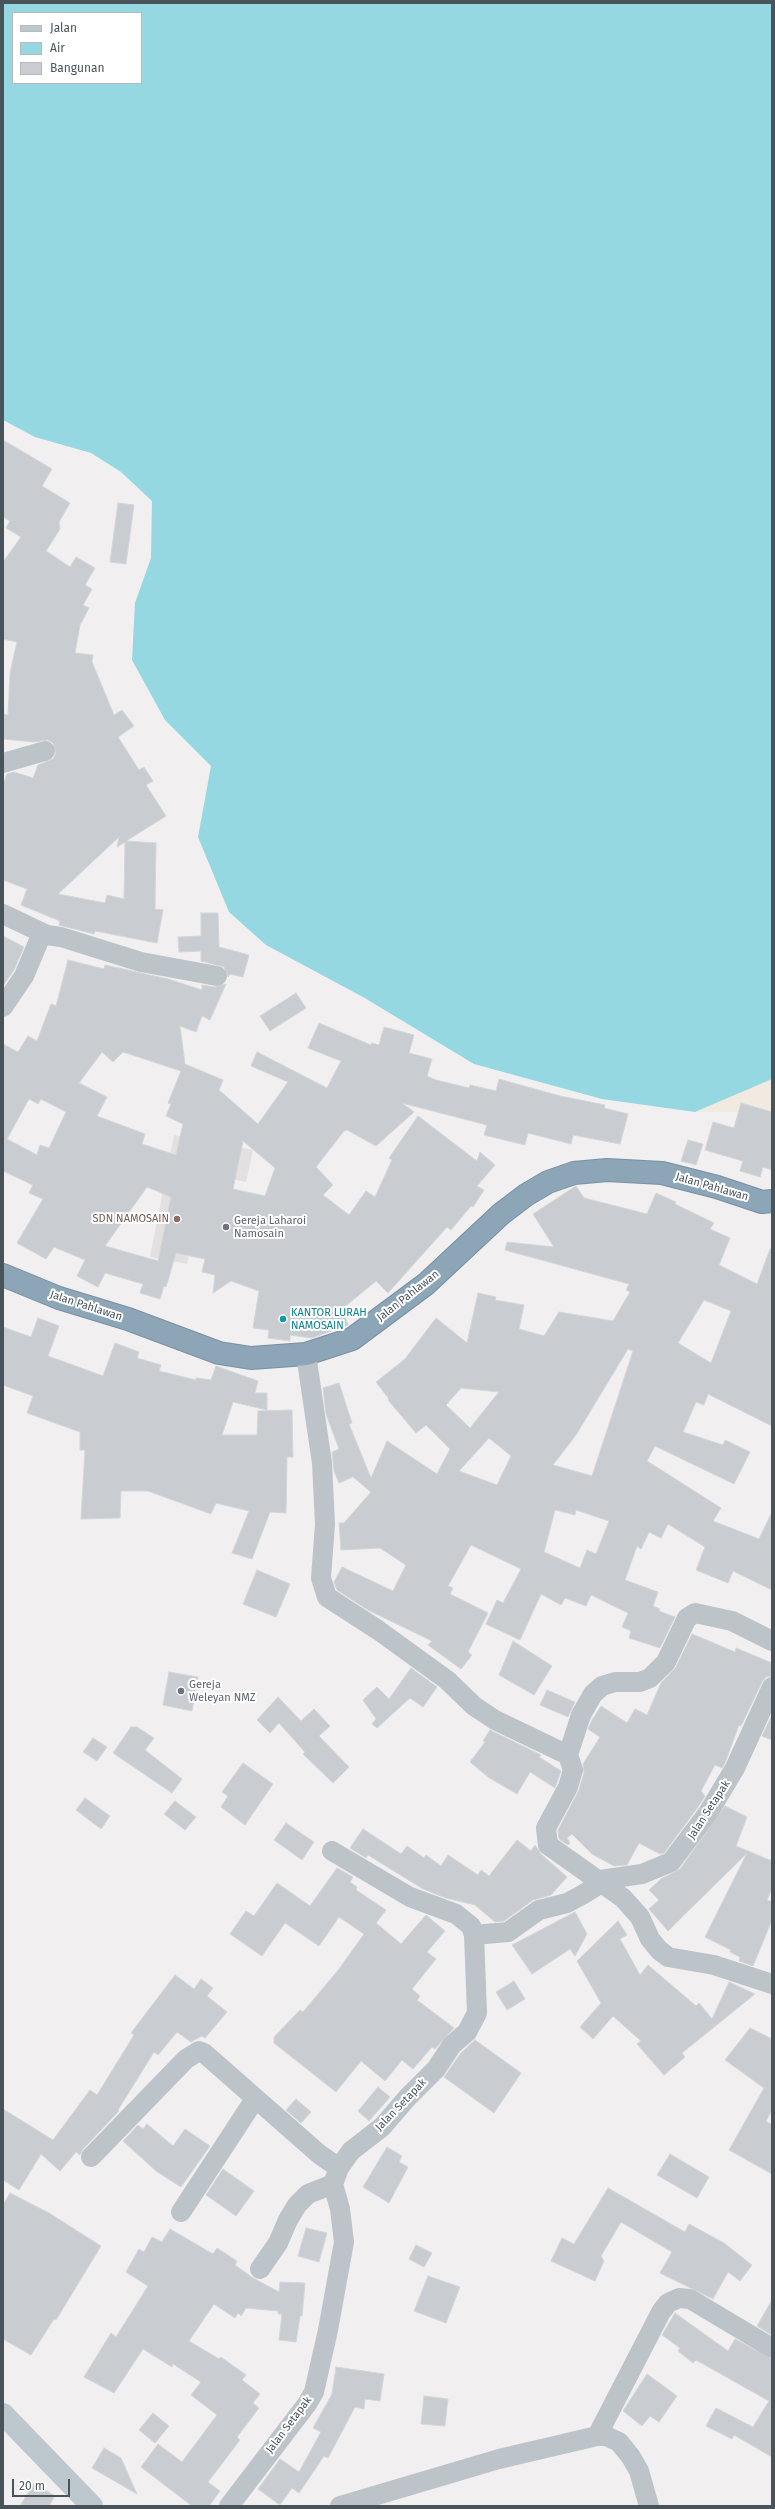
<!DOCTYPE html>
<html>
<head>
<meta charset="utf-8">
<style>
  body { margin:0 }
  #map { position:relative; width:775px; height:2509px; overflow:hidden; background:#f1efef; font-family:"Fira Sans",sans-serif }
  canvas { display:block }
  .frame { position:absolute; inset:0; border:4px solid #49535a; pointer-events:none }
  .legend { position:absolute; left:12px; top:12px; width:130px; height:72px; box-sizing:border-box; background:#fff; border:1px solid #b6babd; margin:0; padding:5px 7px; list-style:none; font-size:12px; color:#49535a }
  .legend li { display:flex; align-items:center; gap:8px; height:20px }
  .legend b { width:20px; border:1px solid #b6babd }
  .scale { position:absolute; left:12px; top:2479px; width:58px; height:18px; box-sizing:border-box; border:2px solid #49535a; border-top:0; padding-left:5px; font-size:12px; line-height:14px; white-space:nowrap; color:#49535a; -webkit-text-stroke:3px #fff; paint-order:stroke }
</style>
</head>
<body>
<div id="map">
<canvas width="775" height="2509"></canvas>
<div class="frame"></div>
<ul class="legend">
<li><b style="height:5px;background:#bdc7ce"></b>Jalan</li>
<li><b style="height:11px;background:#95d8e1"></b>Air</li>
<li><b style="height:11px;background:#c9ccd1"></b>Bangunan</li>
</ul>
<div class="scale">20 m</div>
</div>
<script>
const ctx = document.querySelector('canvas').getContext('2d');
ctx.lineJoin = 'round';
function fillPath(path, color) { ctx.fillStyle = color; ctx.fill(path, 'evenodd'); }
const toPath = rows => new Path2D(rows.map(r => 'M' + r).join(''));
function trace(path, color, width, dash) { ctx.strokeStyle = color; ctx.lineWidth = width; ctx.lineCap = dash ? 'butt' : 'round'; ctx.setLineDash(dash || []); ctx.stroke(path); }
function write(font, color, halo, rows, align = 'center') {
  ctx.font = font + ' "Fira Sans",sans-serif'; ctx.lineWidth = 4; ctx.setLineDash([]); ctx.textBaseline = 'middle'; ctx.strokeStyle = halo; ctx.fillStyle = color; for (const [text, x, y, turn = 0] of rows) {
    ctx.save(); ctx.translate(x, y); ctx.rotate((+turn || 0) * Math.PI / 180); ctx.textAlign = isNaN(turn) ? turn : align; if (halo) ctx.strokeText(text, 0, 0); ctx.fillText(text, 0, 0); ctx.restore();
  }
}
fillPath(toPath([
  [174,1135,253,1150,246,1182,205,1174,187,1264,150,1257]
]), '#e2e0e0');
fillPath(toPath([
  [772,1079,772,1112,695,1112,762,1082]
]), '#f0eae1');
fillPath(toPath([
  [3,3,772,3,772,1079,695,1112,602,1099,474,1064,363,997,266,945,229,912,198,837,211,766,165,720,132,660,135,603,151,558,152,501,121,472,91,453,35,437,3,420],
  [13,13,141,13,141,83,13,83]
]), '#95d8e1');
const building = toPath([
  [3,440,52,469,42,486,70,503,59,522,60,529,46,551,70,567,76,557,95,568,85,585,92,589,83,605,89,608,80,625,75,653,93,655,92,662,114,715,122,710,134,726,118,737,139,770,144,767,153,781,146,785,166,816,126,841,156,843,155,909,163,910,157,943,95,931,94,934,59,925,60,921,21,905,27,889,3,880,3,785,7,774,14,772,33,778,38,765,53,759,56,753,53,743,48,740,34,742,3,739,4,714,8,715,10,673,17,642,3,639,3,562,21,537,6,528,10,521,3,517,3,440],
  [119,837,117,847,125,842,124,899,107,895,105,903,58,894,119,837],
  [118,503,134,505,126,564,110,562,118,503],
  [201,913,218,913,219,947,249,955,243,977,230,974,228,977,224,967,201,961,201,951,179,952,178,937,201,936,201,913],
  [3,936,24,947,14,970,3,986,3,936],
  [68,960,104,969,105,965,168,979,202,990,202,985,215,987,226,984,210,1020,202,1016,196,1032,180,1026,185,1064,223,1080,219,1090,258,1124,288,1082,251,1066,257,1052,327,1088,341,1061,308,1048,319,1023,371,1045,372,1043,379,1045,384,1027,414,1035,409,1053,432,1059,427,1076,436,1080,469,1088,470,1085,496,1091,499,1079,560,1096,605,1105,604,1108,628,1114,620,1144,573,1135,571,1144,528,1133,525,1145,484,1135,487,1125,402,1103,414,1112,376,1146,347,1130,344,1131,316,1167,333,1185,323,1195,349,1215,366,1191,375,1197,392,1160,389,1158,418,1116,477,1161,480,1152,495,1165,477,1186,484,1190,473,1207,471,1206,451,1230,447,1227,388,1293,376,1281,342,1309,348,1325,312,1338,290,1335,290,1341,268,1338,269,1330,253,1328,259,1291,231,1281,213,1293,215,1275,202,1272,205,1259,176,1253,166,1287,164,1286,160,1299,140,1293,143,1284,105,1273,98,1287,77,1276,85,1260,54,1247,46,1259,17,1243,43,1199,29,1193,33,1185,3,1171,3,1044,18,1052,28,1036,37,1041,51,1004,56,1006,68,960],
  [102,1052,113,1062,123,1052,181,1071,168,1103,171,1104,166,1116,183,1124,176,1155,142,1144,145,1134,97,1116,107,1097,79,1083,102,1052],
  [29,1099,38,1104,41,1099,66,1112,49,1148,40,1145,37,1155,7,1139,29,1099],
  [243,1141,275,1168,265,1196,233,1189,243,1141],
  [147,1187,171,1197,158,1261,105,1246,147,1187],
  [296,993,306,1008,270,1031,260,1016,296,993],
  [741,1103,772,1112,772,1170,763,1167,760,1177,740,1171,743,1161,705,1150,713,1122,734,1128,741,1103],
  [688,1140,703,1144,696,1165,681,1161,688,1140],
  [576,1186,584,1198,647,1214,656,1193,676,1202,675,1204,714,1223,710,1229,730,1238,719,1265,757,1284,770,1249,772,1249,772,1426,708,1394,704,1405,696,1402,683,1432,723,1445,725,1440,750,1452,734,1484,655,1446,647,1461,721,1508,713,1521,759,1539,772,1512,772,1590,733,1571,728,1583,696,1570,705,1547,668,1524,661,1538,649,1532,641,1549,637,1546,625,1580,658,1592,653,1606,660,1609,659,1611,675,1617,660,1648,629,1638,631,1631,622,1627,628,1613,591,1595,586,1606,565,1598,561,1605,541,1594,520,1640,486,1624,497,1600,503,1603,521,1569,471,1545,448,1586,453,1588,450,1594,488,1613,468,1652,472,1655,461,1669,428,1645,432,1641,368,1610,337,1590,334,1582,342,1567,393,1591,406,1565,380,1548,341,1550,339,1523,344,1523,371,1492,353,1477,339,1483,334,1471,332,1452,339,1449,326,1414,323,1388,339,1383,352,1423,349,1424,371,1478,387,1441,437,1474,450,1449,426,1425,416,1433,388,1400,389,1399,376,1382,405,1359,436,1318,467,1343,478,1293,496,1297,495,1300,524,1305,519,1329,544,1336,559,1312,613,1321,630,1292,626,1290,629,1284,505,1250,507,1242,554,1247,533,1214,576,1186],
  [704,1300,731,1311,711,1363,678,1343,704,1300],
  [628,1349,633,1351,592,1476,553,1465,576,1435,628,1349],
  [461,1388,499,1392,470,1428,446,1405,461,1388],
  [489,1438,511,1456,497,1485,459,1471,489,1438],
  [555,1510,575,1515,576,1510,609,1521,596,1554,587,1550,580,1568,544,1552,555,1510],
  [38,1318,59,1326,48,1356,103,1376,115,1343,139,1352,137,1358,161,1365,159,1371,196,1380,196,1378,211,1380,216,1366,258,1381,255,1393,267,1393,267,1410,233,1402,222,1435,257,1435,258,1411,292,1410,293,1457,287,1457,286,1513,270,1512,252,1559,232,1553,249,1511,216,1503,211,1514,148,1491,121,1491,120,1518,81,1519,85,1450,80,1450,80,1432,27,1413,33,1396,3,1385,3,1327,31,1337,38,1318],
  [257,1570,290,1584,276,1617,243,1604,257,1570],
  [692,1634,735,1652,736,1648,772,1663,772,1676,766,1677,762,1682,741,1726,739,1725,725,1763,722,1768,715,1765,701,1791,705,1796,698,1807,664,1853,660,1854,639,1843,627,1865,614,1866,592,1854,572,1834,567,1838,570,1843,568,1845,559,1839,558,1830,579,1790,584,1773,583,1764,600,1737,588,1729,592,1720,601,1706,627,1723,635,1709,647,1715,661,1683,676,1667,692,1634],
  [513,1641,552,1666,534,1695,499,1675,513,1641],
  [411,1668,437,1687,423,1707,410,1698,377,1728,372,1724,376,1719,363,1700,377,1687,389,1699,411,1668],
  [169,1672,198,1677,192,1711,163,1705,169,1672],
  [547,1690,575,1702,568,1717,540,1705,547,1690],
  [278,1697,301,1721,314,1709,330,1726,319,1736,349,1767,333,1783,303,1754,305,1752,279,1723,270,1733,257,1720,278,1697],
  [772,1715,772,1740,762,1736,772,1715],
  [131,1727,137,1727,154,1738,145,1750,182,1779,172,1793,113,1753,131,1727],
  [490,1730,541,1755,539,1757,561,1771,555,1788,530,1772,517,1794,488,1777,470,1762,485,1742,483,1741,490,1730],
  [93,1738,107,1747,97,1761,83,1752,93,1738],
  [243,1763,273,1784,245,1825,221,1807,228,1796,222,1792,243,1763],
  [85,1798,110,1816,101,1829,76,1810,85,1798],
  [175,1801,196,1817,185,1830,164,1814,175,1801],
  [725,1806,747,1817,736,1846,772,1861,772,1888,767,1900,772,1902,772,1920,753,1966,739,1961,740,1957,730,1952,731,1950,705,1937,747,1853,668,1931,649,1909,659,1900,649,1890,661,1879,680,1869,725,1806],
  [286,1823,314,1842,302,1860,274,1840,286,1823],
  [363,1829,401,1854,407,1846,424,1858,426,1855,441,1866,448,1855,478,1875,481,1870,489,1876,517,1840,531,1851,535,1845,541,1854,567,1877,551,1895,533,1900,504,1921,495,1922,475,1905,446,1898,423,1889,368,1855,366,1858,350,1848,363,1829],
  [337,1868,353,1877,350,1882,357,1887,356,1890,386,1910,376,1923,401,1944,426,1915,445,1931,427,1952,436,1959,412,1989,420,1996,417,2000,454,2028,435,2049,432,2047,413,2069,402,2060,385,2081,361,2061,336,2092,274,2043,274,2037,300,2010,303,2012,339,1969,364,1934,339,1917,319,1946,285,1923,262,1956,230,1934,246,1911,254,1916,277,1883,310,1906,337,1868],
  [575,1912,587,1934,575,1956,570,1949,532,1974,512,1945,575,1912],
  [618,1921,627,1935,620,1939,640,1975,648,1965,696,2006,699,2003,712,2019,729,1982,755,1994,682,2053,685,2057,664,2075,637,2044,641,2041,613,2016,593,2039,580,2027,601,2003,577,1961,618,1921],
  [175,1975,194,1989,201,1979,213,1988,207,1996,227,2012,205,2038,202,2036,191,2042,177,2032,158,2055,154,2052,118,2110,119,2111,83,2149,80,2155,76,2152,60,2171,41,2154,19,2190,3,2180,3,2109,53,2140,90,2090,97,2095,134,2035,131,2033,175,1975],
  [514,1981,525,1999,507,2010,496,1992,514,1981],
  [750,2028,772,2039,772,2110,766,2121,772,2125,772,2174,729,2150,764,2088,725,2060,750,2028],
  [475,2040,521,2073,494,2113,444,2077,461,2053,475,2040],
  [378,2087,390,2097,369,2121,358,2111,378,2087],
  [296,2099,311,2112,301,2123,286,2110,296,2099],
  [147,2124,173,2146,185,2129,210,2146,181,2187,156,2171,123,2141,138,2125,143,2129,147,2124],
  [387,2147,402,2156,399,2162,408,2167,389,2203,363,2187,387,2147],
  [670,2154,709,2177,697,2198,657,2175,670,2154],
  [223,2169,254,2191,236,2216,206,2195,223,2169],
  [608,2188,685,2232,689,2224,724,2243,752,2265,740,2281,728,2272,713,2299,660,2273,672,2252,621,2222,601,2256,604,2261,595,2281,551,2261,562,2238,574,2244,608,2188],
  [10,2193,49,2213,101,2246,56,2320,54,2319,31,2355,3,2339,3,2205,10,2193],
  [306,2228,327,2233,319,2262,298,2256,306,2228],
  [170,2229,213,2254,217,2248,237,2261,235,2265,253,2278,279,2292,280,2282,305,2283,302,2316,300,2316,296,2342,279,2340,282,2314,278,2314,278,2311,246,2308,241,2316,238,2313,235,2318,214,2304,189,2341,219,2359,221,2357,246,2375,242,2380,260,2394,253,2403,259,2408,237,2437,240,2440,208,2482,220,2491,209,2506,192,2506,141,2467,158,2444,182,2462,217,2415,191,2395,201,2382,173,2364,172,2367,143,2349,114,2393,84,2377,111,2333,116,2337,148,2286,126,2272,139,2249,144,2252,152,2237,162,2242,170,2229],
  [416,2245,432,2253,424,2267,409,2259,416,2245],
  [428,2276,460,2287,446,2323,414,2311,428,2276],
  [772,2300,772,2335,757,2326,772,2300],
  [675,2313,728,2351,735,2339,772,2359,772,2457,734,2435,732,2439,706,2426,716,2408,753,2427,769,2401,696,2360,693,2363,678,2351,680,2348,662,2335,675,2313],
  [336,2367,384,2374,380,2401,365,2399,364,2409,355,2407,328,2458,324,2456,299,2493,292,2488,280,2505,258,2489,280,2459,299,2472,321,2432,313,2428,332,2394,336,2367],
  [647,2374,677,2396,659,2422,650,2416,642,2426,623,2411,647,2374],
  [424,2396,448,2399,445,2426,421,2424,424,2396],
  [153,2413,169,2426,155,2443,139,2430,153,2413],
  [104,2448,121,2458,137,2494,92,2468,104,2448],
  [34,2483,55,2496,49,2506,20,2506,34,2483]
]);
fillPath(building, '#c9ccd1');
trace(building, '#d3d6d9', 1);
const highway = toPath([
  [3,1275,59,1298,128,1319,219,1353,251,1358,306,1354,352,1339,426,1284,501,1214,526,1195,548,1182,574,1173,607,1170,662,1173,717,1187,762,1202,772,1201]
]);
trace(highway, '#7890a3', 24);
trace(toPath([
  [3,763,45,751],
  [3,914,47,935],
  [3,1007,24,976,40,938,47,935,61,937,141,962,217,976],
  [306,1354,322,1463,325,1524,321,1578,327,1597,378,1630,447,1680,474,1706,495,1720,568,1755,573,1770,568,1787,546,1828,548,1845,623,1898,640,1917,650,1939,659,1950,668,1957,714,1965,772,1984],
  [568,1755,581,1715,593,1694,602,1686,615,1682,640,1682,650,1678,666,1662,687,1618,695,1613,732,1621,772,1641],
  [474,1935,508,1932,539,1910,567,1903,582,1895,595,1887,600,1880,642,1874,671,1862,708,1813,735,1768,772,1687],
  [91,2157,186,2059,199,2051,204,2053,319,2154,339,2168],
  [181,2212,255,2099],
  [260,2269,278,2243,288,2220,297,2205,308,2194,333,2184],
  [597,2436,661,2312,668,2303,679,2298,690,2299,772,2348],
  [229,2506,307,2404,314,2392,328,2330,344,2242,340,2209,333,2184,339,2168,351,2151,382,2127,408,2097,436,2069,452,2045,467,2032,477,2013,474,1935,471,1926,456,1914,410,1897,332,1851],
  [340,2506,499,2459,597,2436,606,2436,619,2442,631,2457,639,2471,649,2506]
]), '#bcc4ca', 20);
trace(toPath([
  [3,2414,92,2506]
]), '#bdc7ce', 22);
trace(highway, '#8ca5b7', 22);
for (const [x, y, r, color] of [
  [177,1219,4,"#8d6e63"],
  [226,1227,4,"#6b7280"],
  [283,1319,4,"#0f9aa8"],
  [181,1691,4,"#6b7280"]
]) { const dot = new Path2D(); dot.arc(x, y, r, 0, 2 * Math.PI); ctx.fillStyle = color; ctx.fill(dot); trace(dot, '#fff', 1.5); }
write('11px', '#49535a', '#fff', [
  ["Jalan Pahlawan",712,1187,16],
  ["Jalan Pahlawan",408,1296,-38],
  ["Jalan Pahlawan",86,1306,18],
  ["Jalan Setapak",709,1810,-57],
  ["Jalan Setapak",401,2105,-46],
  ["Jalan Setapak",289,2425,-53]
]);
write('11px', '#785e54', '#fff', [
  ["SDN NAMOSAIN",169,1219]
], 'right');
write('11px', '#5b616d', '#fff', [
  ["Gereja Laharoi",234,1221],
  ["Namosain",234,1234],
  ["Gereja",189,1685],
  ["Weleyan NMZ",189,1698]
], 'left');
write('11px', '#0d838f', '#fff', [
  ["KANTOR LURAH",291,1313],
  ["NAMOSAIN",291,1326]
], 'left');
</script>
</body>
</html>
